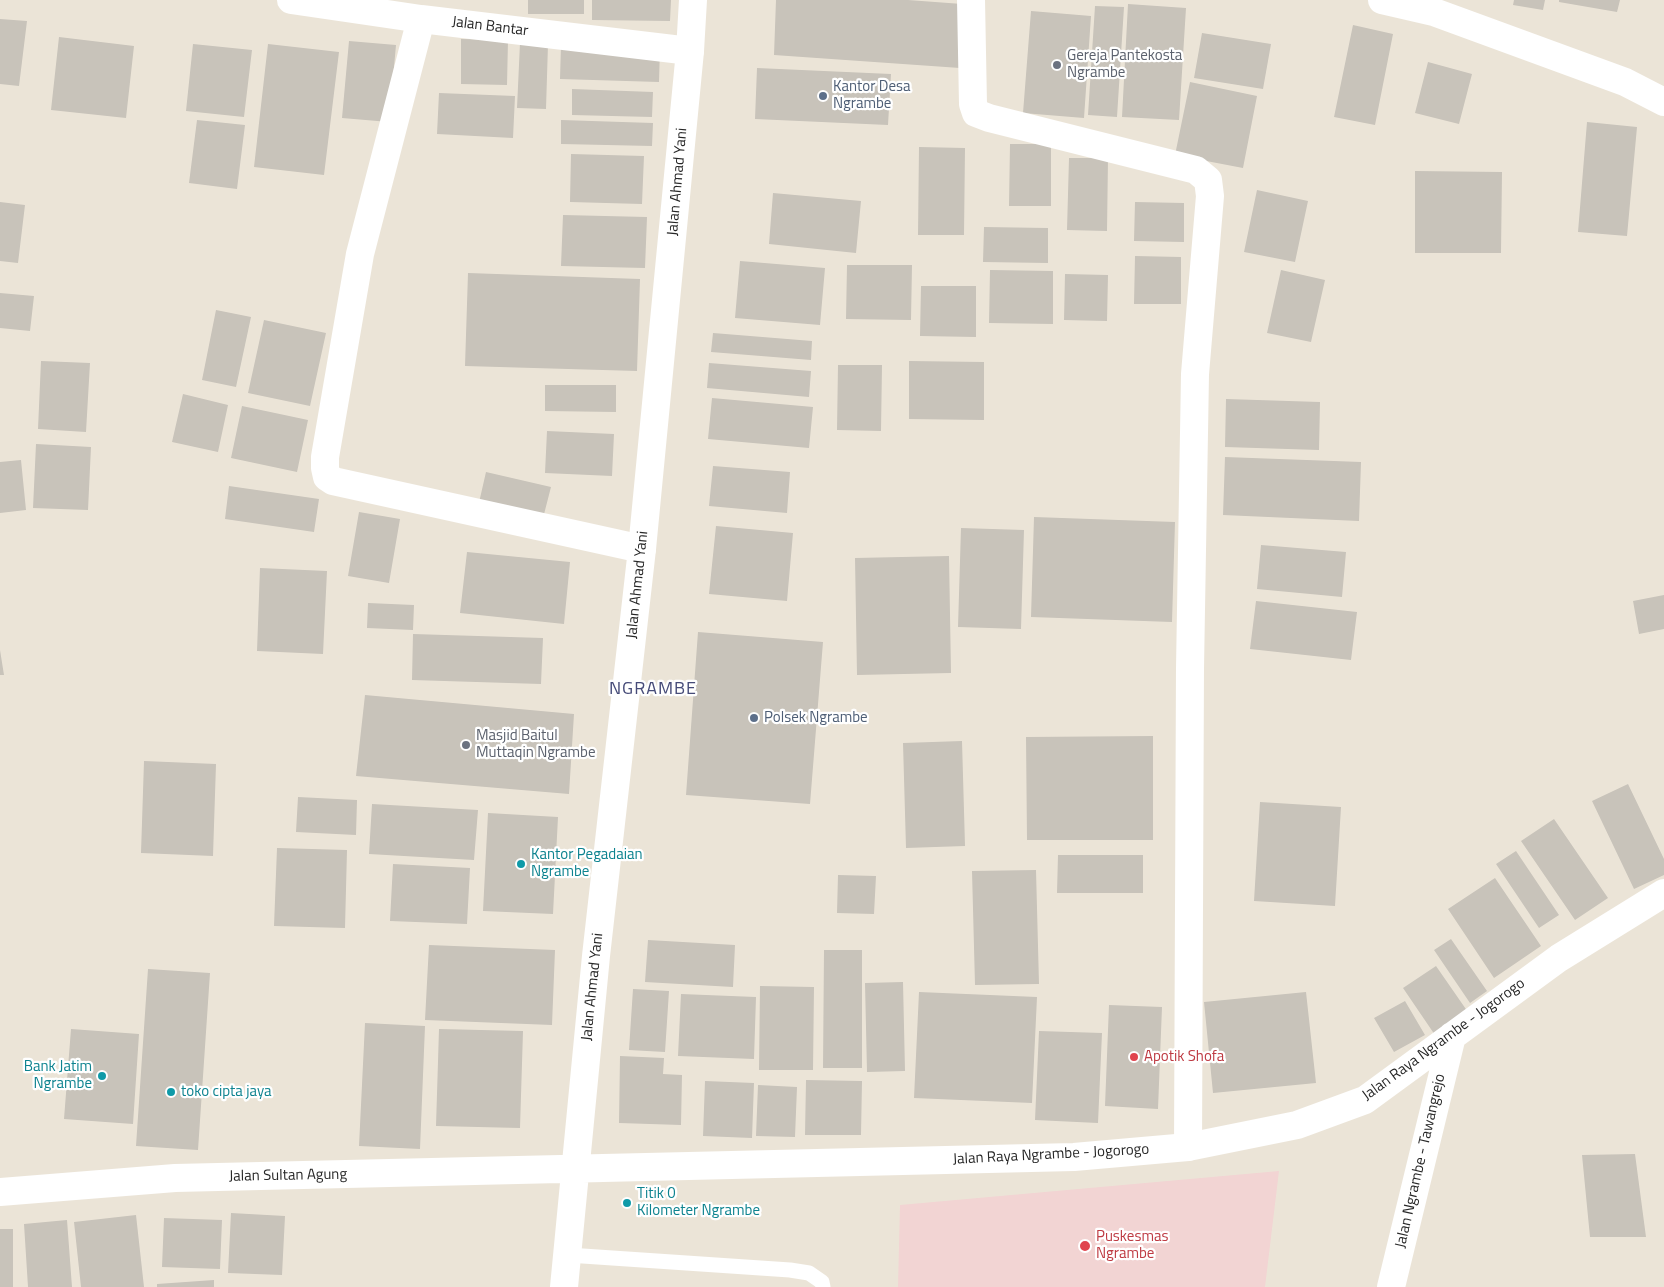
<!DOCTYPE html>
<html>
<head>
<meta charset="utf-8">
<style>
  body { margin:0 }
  canvas { display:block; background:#ebe4d7 }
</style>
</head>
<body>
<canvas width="1664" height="1287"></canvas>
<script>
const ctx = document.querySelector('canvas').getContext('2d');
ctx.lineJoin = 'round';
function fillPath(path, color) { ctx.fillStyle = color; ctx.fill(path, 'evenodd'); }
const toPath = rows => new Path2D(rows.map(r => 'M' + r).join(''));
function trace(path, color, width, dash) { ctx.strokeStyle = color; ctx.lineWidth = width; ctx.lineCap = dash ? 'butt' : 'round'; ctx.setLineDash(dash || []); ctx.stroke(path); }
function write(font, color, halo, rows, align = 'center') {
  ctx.font = font + ' "Titillium Web",sans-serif'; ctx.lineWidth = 4.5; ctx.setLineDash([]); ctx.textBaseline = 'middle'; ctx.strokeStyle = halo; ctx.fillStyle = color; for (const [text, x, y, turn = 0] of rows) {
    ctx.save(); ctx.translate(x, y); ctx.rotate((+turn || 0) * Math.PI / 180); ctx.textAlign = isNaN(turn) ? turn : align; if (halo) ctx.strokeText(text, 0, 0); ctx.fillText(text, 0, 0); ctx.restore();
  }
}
fillPath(toPath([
  [1279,1171,1265,1287,898,1287,900,1205]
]), '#f2d4d3');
fillPath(toPath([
  [528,0,584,0,584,14,528,14],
  [592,0,671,0,670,21,592,20],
  [776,0,908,0,962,4,960,68,774,55],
  [1514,0,1545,0,1543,10,1513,5],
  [1559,0,1620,0,1617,12,1559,2],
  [1128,4,1186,8,1179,120,1122,117],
  [1095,6,1124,7,1117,117,1088,115],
  [1031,11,1091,16,1084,118,1023,113],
  [0,19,27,21,19,86,0,84],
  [1353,25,1393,34,1375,125,1334,117],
  [1202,33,1271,44,1263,89,1194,78],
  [59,37,134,46,126,118,51,110],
  [461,39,508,40,507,85,461,84],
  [349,41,396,45,389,122,342,118],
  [520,43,548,44,546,109,517,108],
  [193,44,252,50,244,117,186,111],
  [268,44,339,52,324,175,254,167],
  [561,45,660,48,659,82,560,79],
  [1428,62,1472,74,1459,124,1415,113],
  [757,68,891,74,888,125,755,119],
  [1190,82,1257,96,1243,168,1175,155],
  [572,89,653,92,652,117,572,115],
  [439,93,515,96,513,138,437,134],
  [197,120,245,125,237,189,189,183],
  [561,120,653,123,652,146,561,144],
  [1587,122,1637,127,1627,236,1578,232],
  [1010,144,1051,144,1051,206,1009,206],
  [919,147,965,148,964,235,918,235],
  [571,154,644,156,642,204,570,202],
  [1069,158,1108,158,1107,231,1067,230],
  [1415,171,1502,172,1501,253,1415,253],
  [1257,190,1308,201,1295,262,1244,252],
  [773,193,861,201,856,253,769,244],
  [0,202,25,205,18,263,0,261],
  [1135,202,1184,203,1184,242,1134,241],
  [563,215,647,217,645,268,561,266],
  [984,227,1048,228,1048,263,983,262],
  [1135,256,1181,257,1181,304,1134,304],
  [740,261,825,268,820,325,735,318],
  [847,265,912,265,911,320,846,319],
  [990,270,1053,271,1053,324,989,323],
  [1281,270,1325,280,1311,342,1267,333],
  [468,273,640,279,637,371,465,366],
  [1065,274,1108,275,1107,321,1064,320],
  [921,286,976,286,976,337,920,336],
  [0,293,34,296,30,331,0,328],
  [216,310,251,317,236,387,202,380],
  [264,320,326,333,310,406,248,393],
  [713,333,812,341,811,360,711,352],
  [41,361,90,363,86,432,38,429],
  [909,361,984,362,984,420,909,419],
  [709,363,811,371,809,397,707,388],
  [838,365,882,365,881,431,837,430],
  [545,385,616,385,616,412,545,411],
  [183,394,228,405,218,452,172,442],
  [712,398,813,407,809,448,708,439],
  [1226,399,1320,402,1319,450,1225,447],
  [242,406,308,420,297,472,231,458],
  [547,431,614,434,612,476,545,473],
  [36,444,91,447,88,510,33,508],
  [1225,457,1361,462,1359,521,1223,515],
  [21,460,26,510,0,513,0,462],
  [713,466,790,472,787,513,709,506],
  [486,472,551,487,542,522,478,507],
  [229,486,319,499,314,532,225,519],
  [359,512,400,519,389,583,348,576],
  [1034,517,1175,522,1172,622,1031,617],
  [716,526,793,533,787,601,709,594],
  [961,528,1024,530,1021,629,958,627],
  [1261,545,1346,552,1342,597,1257,589],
  [467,552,570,562,564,624,460,613],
  [949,556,951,673,857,675,855,558],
  [260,568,327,571,323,654,257,651],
  [1664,595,1664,629,1639,634,1633,601],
  [1256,601,1357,612,1351,660,1250,649],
  [368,603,414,605,413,630,367,628],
  [698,632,823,642,810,804,686,795],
  [413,634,543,638,541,684,412,680],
  [0,650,4,675,0,675],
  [365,695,574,714,569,794,356,776],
  [1153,736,1153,840,1027,840,1026,737],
  [962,741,965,846,906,848,903,743],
  [144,761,216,764,213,856,141,853],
  [1628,784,1664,859,1664,875,1634,889,1592,801],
  [298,797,357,800,356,835,296,832],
  [1260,802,1341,807,1335,906,1254,901],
  [372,804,478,810,474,860,369,854],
  [488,813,558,817,553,914,483,911],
  [1554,819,1608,898,1575,920,1521,841],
  [277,848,347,850,345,928,274,926],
  [1516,851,1559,915,1539,928,1496,864],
  [1058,855,1143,855,1143,893,1057,893],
  [393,864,470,868,467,924,390,921],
  [1036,870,1039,984,975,985,972,871],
  [838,875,876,876,874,914,837,913],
  [1495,878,1541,946,1494,978,1448,909],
  [1451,939,1487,991,1470,1003,1434,950],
  [648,940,735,945,733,987,645,982],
  [429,945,555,950,552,1025,425,1020],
  [824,950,862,950,862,1068,823,1068],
  [1436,966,1470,1015,1437,1038,1403,988],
  [148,969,210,973,198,1150,136,1146],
  [903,982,905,1071,867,1072,865,983],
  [760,986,814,987,813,1070,759,1070],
  [633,989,669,991,665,1052,629,1050],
  [919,992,1037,997,1032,1103,914,1098],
  [1306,992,1316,1083,1213,1093,1204,1002],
  [681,994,756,997,754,1059,678,1056],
  [1405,1001,1425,1035,1394,1052,1374,1018],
  [1109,1005,1162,1007,1158,1109,1105,1106],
  [365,1023,425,1026,420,1149,359,1146],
  [71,1029,139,1034,133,1124,64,1119],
  [439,1029,523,1031,520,1128,436,1126],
  [1039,1031,1102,1033,1098,1123,1035,1120],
  [620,1056,664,1058,663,1074,682,1075,681,1125,619,1123],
  [806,1080,862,1081,861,1135,805,1135],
  [705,1081,754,1083,752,1138,703,1136],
  [758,1085,797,1087,795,1137,756,1136],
  [1635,1154,1646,1237,1590,1237,1582,1155],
  [231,1213,285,1216,282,1275,228,1273],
  [136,1215,144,1287,81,1287,74,1222],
  [164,1218,222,1220,220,1269,162,1267],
  [67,1220,72,1287,28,1287,24,1224],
  [0,1229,13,1229,13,1287,0,1287],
  [214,1280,214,1287,157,1287,157,1284]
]), '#c8c3ba');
trace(toPath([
  [568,1255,790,1270,809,1273,822,1282,823,1287]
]), '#fff', 15);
trace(toPath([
  [291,0,421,19,690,51],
  [971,0,973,104,976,113,989,118,1196,170,1208,180,1210,196,1195,374,1190,668,1188,1147],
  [1382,0,1434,12,1625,82,1664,102],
  [421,19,360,254,325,457,325,468,327,477,333,481,642,549]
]), '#fff', 28);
trace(toPath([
  [0,1192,175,1178,1074,1157,1188,1147,1297,1125,1365,1100,1559,958,1664,893],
  [564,1287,596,956,642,549,690,51,693,0],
  [1391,1287,1452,1036]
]), '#fff', 28);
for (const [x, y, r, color] of [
  [1057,65,5,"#6b7280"],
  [823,96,5,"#5c6f8a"],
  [754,718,5,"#5c6f8a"],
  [466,745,5,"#6b7280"],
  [521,864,5,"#0f9aa8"],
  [1134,1057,5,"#e0444e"],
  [102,1076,5,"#0f9aa8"],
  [171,1092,5,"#0f9aa8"],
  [627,1203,5,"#0f9aa8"],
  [1085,1246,6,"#e0444e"]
]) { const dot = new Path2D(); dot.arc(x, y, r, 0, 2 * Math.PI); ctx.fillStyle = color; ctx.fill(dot); trace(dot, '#fff', 2); }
write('15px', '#272727', '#fff', [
  ["Jalan Bantar",490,27,7],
  ["Jalan Ahmad Yani",678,182,-85],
  ["Jalan Ahmad Yani",638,585,-84],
  ["Jalan Ahmad Yani",593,987,-84],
  ["Jalan Raya Ngrambe - Jogorogo",1444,1040,-36],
  ["Jalan Raya Ngrambe - Jogorogo",1051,1155,-3],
  ["Jalan Ngrambe - Tawangrejo",1421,1161,-77],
  ["Jalan Sultan Agung",288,1176,-1]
]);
write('15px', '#5b616d', '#fff', [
  ["Gereja Pantekosta",1067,56],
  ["Ngrambe",1067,73],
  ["Masjid Baitul",476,736],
  ["Muttaqin Ngrambe",476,753]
], 'left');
write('15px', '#4e5e75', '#fff', [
  ["Kantor Desa",833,87],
  ["Ngrambe",833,104],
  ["Polsek Ngrambe",764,718]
], 'left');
write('15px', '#0d838f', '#fff', [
  ["Kantor Pegadaian",531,855],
  ["Ngrambe",531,872],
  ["Bank Jatim",92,1067,"right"],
  ["Ngrambe",92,1084,"right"],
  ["toko cipta jaya",181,1092],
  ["Titik 0",637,1194],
  ["Kilometer Ngrambe",637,1211]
], 'left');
write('15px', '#be3a42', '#fff', [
  ["Apotik Shofa",1144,1057],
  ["Puskesmas",1096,1237],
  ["Ngrambe",1096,1254]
], 'left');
ctx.letterSpacing = '1px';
write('18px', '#464b78', '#fff', [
  ["NGRAMBE",653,690]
]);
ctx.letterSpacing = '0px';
</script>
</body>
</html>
